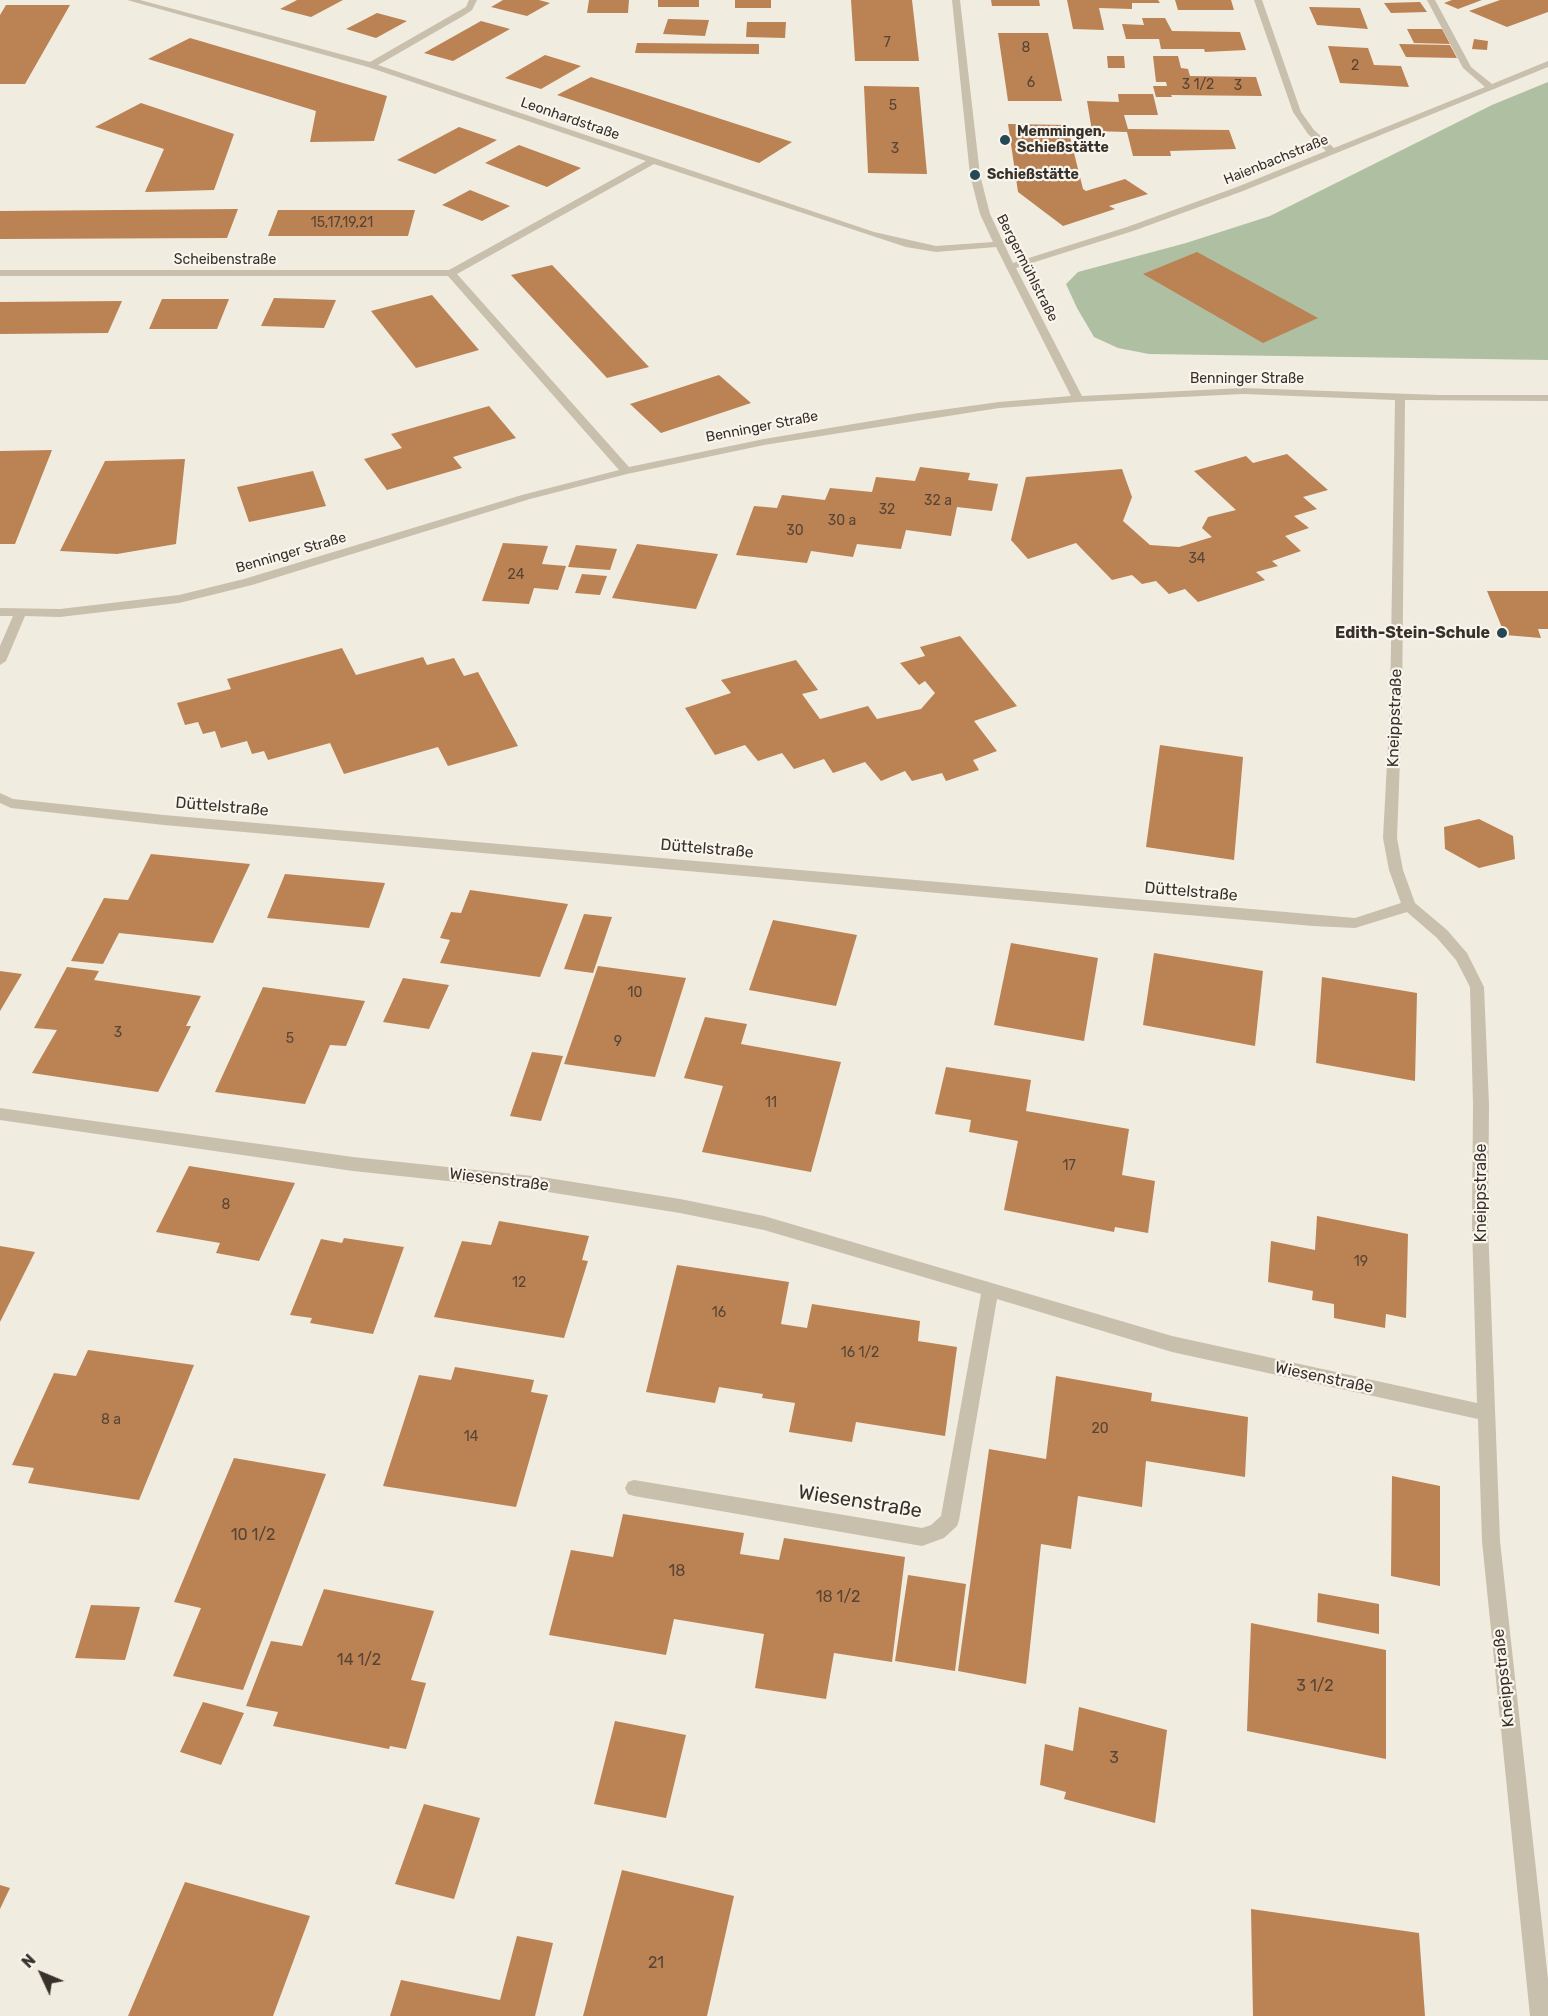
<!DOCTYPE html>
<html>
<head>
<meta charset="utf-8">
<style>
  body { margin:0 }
  #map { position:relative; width:1548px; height:2016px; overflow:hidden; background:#f1ece0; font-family:Rubik,sans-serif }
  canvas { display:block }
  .north { position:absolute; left:12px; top:1944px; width:60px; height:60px; -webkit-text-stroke:4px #f9f5ec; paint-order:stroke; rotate:314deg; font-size:16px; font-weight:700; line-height:24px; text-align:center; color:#37312b }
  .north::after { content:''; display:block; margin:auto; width:21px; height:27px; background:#37312b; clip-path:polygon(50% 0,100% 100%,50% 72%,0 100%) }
</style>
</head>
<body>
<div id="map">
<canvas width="1548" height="2016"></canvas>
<div class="north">N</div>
</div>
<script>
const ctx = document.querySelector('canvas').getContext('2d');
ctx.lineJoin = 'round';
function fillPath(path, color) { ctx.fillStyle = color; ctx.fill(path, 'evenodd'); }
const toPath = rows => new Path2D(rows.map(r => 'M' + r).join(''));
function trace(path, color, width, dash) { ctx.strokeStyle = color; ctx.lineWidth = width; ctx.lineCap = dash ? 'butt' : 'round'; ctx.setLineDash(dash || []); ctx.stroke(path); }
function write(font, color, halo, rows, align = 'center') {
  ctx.font = font + ' Rubik,sans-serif'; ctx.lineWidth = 4.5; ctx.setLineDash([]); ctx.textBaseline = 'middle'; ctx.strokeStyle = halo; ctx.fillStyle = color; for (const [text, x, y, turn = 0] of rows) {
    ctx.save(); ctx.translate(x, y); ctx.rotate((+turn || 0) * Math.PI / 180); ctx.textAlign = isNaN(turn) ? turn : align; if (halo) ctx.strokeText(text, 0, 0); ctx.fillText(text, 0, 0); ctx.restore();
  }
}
fillPath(toPath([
  [1548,82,1548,360,1149,354,1118,348,1094,337,1077,308,1066,284,1078,272,1186,243,1270,216,1492,105]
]), '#afbfa1');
fillPath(toPath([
  [297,0,343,0,311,17,280,9],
  [503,0,539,0,550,3,527,16,491,7],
  [589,0,629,0,628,13,587,13],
  [658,0,699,0,699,7,658,7],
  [735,0,771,0,771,8,735,8],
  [851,0,912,0,919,61,855,61],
  [991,0,1039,0,1040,6,992,6],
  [1067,0,1158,0,1160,3,1132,3,1132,9,1099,8,1104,30,1073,29],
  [1175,0,1231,0,1234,10,1178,10],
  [1452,0,1482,0,1458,9,1444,3],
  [1500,0,1548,0,1548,12,1507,27,1469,11],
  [1420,2,1427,12,1391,13,1384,3],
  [6,5,70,5,25,84,0,84,0,15],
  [1309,7,1360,8,1368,29,1317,25],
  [377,13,407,21,376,38,346,29],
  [1142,18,1165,18,1172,31,1240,32,1246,50,1205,52,1204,49,1161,49,1159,39,1126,39,1122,24,1144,25],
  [668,19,709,20,705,36,663,34],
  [481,21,510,29,453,61,424,53],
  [747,22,786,22,785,38,746,37],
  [1407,29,1442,29,1450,44,1414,43],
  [998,33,1048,33,1062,101,1008,101],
  [190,38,387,96,374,141,310,142,316,111,148,59],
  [1474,39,1488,41,1487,50,1472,49],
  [637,43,759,44,759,54,635,53],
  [1399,44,1450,45,1457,58,1406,57],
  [1328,46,1368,48,1374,65,1401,66,1409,87,1340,83],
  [545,55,581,66,541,89,505,78],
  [1107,56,1124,56,1125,68,1108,68],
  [1153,56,1178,56,1181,68,1188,69,1190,76,1256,77,1262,96,1171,95,1172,97,1156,97,1153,86,1167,86,1166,82,1156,82],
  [591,77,792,142,759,163,557,95],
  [864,86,919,87,927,174,868,173],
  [1118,94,1153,94,1158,115,1124,115,1128,129,1229,130,1236,149,1170,151,1171,156,1133,156,1127,132,1092,131,1087,101,1119,102],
  [141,103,234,134,214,190,145,192,164,149,95,127],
  [1008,124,1067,125,1083,189,1086,191,1125,179,1148,194,1109,206,1115,209,1063,226,1018,192],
  [459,127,497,140,435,174,397,160],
  [519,145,581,168,547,187,485,163],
  [470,190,510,206,482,221,442,205],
  [238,209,227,238,0,239,0,211],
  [278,210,415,210,408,236,268,236],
  [1197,252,1318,318,1263,343,1143,274],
  [552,265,649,367,607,378,511,275],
  [432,295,479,350,416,368,371,311],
  [274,298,336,300,324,328,261,326],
  [162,299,229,299,217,329,149,329],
  [122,301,108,333,0,334,0,302],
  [719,375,751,403,661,433,630,404],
  [489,406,516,438,453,457,462,468,387,490,364,459,402,448,391,434],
  [52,450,15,544,0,544,0,451],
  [1287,454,1328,490,1303,497,1317,509,1294,516,1309,528,1285,536,1301,551,1272,561,1278,566,1256,572,1265,580,1198,602,1185,589,1169,594,1156,581,1142,584,1132,575,1112,580,1076,543,1028,559,1011,540,1026,477,1122,469,1132,497,1123,521,1150,545,1179,547,1212,537,1202,528,1208,517,1236,510,1194,471,1246,456,1253,463],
  [185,459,176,544,117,554,60,551,105,461],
  [920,467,970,473,968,480,998,484,992,511,957,507,951,536,906,530,901,549,857,544,853,557,811,551,807,563,736,555,754,506,777,508,782,495,825,500,830,488,872,492,876,477,915,481],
  [313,471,326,506,249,522,237,487],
  [503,543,548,546,542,564,566,566,558,590,534,588,529,604,482,601],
  [637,544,718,554,696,609,612,598],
  [576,545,617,549,610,570,568,567],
  [582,574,607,576,600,595,575,593],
  [1487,591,1548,591,1548,629,1538,629,1541,638,1505,635],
  [960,636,1017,706,974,721,997,751,973,760,979,770,946,781,942,773,912,781,905,771,881,781,865,762,833,773,824,759,794,769,782,753,758,761,745,745,715,755,685,708,731,693,721,680,796,660,818,690,802,694,820,719,868,706,877,719,921,709,935,693,925,681,919,685,900,663,925,656,920,647],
  [342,648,356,675,423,657,427,665,454,658,464,676,478,672,518,746,448,766,438,747,344,774,330,743,268,760,264,751,252,754,247,741,221,748,215,731,203,734,198,722,185,725,177,703,231,689,227,679],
  [1160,745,1243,757,1234,860,1146,847],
  [1479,819,1513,836,1515,859,1479,868,1445,849,1444,827],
  [151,854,250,864,213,943,119,933,103,964,71,961,104,898,128,900],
  [285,874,385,883,369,928,267,918],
  [470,890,568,904,540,977,440,963,450,940,440,938,451,912,461,913],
  [584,914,612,917,593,973,564,969],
  [773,920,857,935,836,1006,749,990],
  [1011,943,1098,958,1084,1041,994,1025],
  [1154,953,1263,971,1255,1046,1143,1025],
  [598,966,686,978,655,1077,564,1064],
  [67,967,99,971,94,980,201,996,186,1026,191,1026,158,1092,32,1073,57,1030,34,1028],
  [0,971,22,974,0,1011],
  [1322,977,1417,993,1415,1081,1316,1063],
  [403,978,449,985,429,1029,383,1022],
  [263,987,365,1001,346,1046,330,1045,305,1104,215,1092],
  [705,1017,747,1024,741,1044,841,1062,811,1172,702,1152,723,1086,684,1078],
  [532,1052,563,1056,541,1121,510,1116],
  [946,1067,1031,1080,1026,1111,1129,1129,1122,1175,1155,1181,1148,1233,1115,1227,1114,1232,1004,1210,1018,1141,969,1132,971,1120,935,1114],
  [189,1166,295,1183,259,1261,216,1253,220,1243,156,1232],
  [1317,1216,1408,1234,1406,1318,1386,1314,1385,1328,1334,1318,1334,1304,1312,1300,1313,1291,1268,1282,1271,1241,1315,1250],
  [499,1221,589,1236,582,1260,588,1261,564,1338,434,1317,462,1241,491,1245],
  [344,1238,404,1247,373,1334,310,1323,312,1318,290,1315,321,1239,342,1243],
  [0,1246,35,1252,0,1322],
  [677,1265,789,1282,781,1324,807,1328,812,1304,920,1321,918,1341,957,1347,945,1436,856,1422,852,1442,789,1432,795,1403,762,1398,763,1394,719,1387,715,1403,646,1392],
  [88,1350,194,1365,139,1500,28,1483,34,1468,12,1465,54,1373,76,1376],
  [455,1367,534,1380,531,1392,548,1395,516,1507,383,1486,419,1375,451,1380],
  [1056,1376,1152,1393,1151,1401,1248,1417,1245,1477,1146,1461,1142,1507,1078,1496,1071,1549,1041,1544,1026,1684,958,1671,989,1449,1046,1459],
  [234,1458,326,1474,243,1690,173,1676,201,1608,174,1602],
  [1392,1476,1440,1486,1440,1586,1391,1576],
  [623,1514,744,1533,740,1554,779,1560,784,1538,905,1557,892,1662,834,1653,826,1699,755,1688,764,1634,674,1619,666,1655,549,1635,571,1550,613,1557],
  [908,1575,966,1584,955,1671,895,1661],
  [324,1589,434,1611,411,1680,426,1683,406,1749,390,1746,389,1749,273,1726,278,1712,246,1706,271,1641,302,1646],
  [1318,1593,1379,1604,1379,1634,1317,1622],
  [91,1605,140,1607,125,1660,75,1658],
  [1251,1623,1386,1650,1386,1759,1247,1731],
  [203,1702,244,1713,221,1765,180,1752],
  [1079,1707,1167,1730,1155,1823,1064,1799,1066,1792,1040,1785,1045,1744,1073,1751],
  [615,1721,686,1735,666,1818,594,1804],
  [424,1804,480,1818,454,1899,395,1884],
  [622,1870,734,1896,707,2016,583,2016],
  [185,1882,310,1916,273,2016,128,2016],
  [0,1885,10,1888,0,1909],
  [1251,1909,1419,1933,1425,2016,1253,2016],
  [517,1936,553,1943,535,2016,390,2016,401,1980,500,2000]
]), '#bb8254');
fillPath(toPath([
  [127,0,140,0,370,62,457,12,466,7,469,0,477,0,472,10,463,16,378,65,874,232,936,246,993,242,980,214,970,175,952,0,960,0,980,175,990,214,1013,263,1127,227,1237,187,1326,151,1308,134,1293,112,1254,0,1262,0,1301,112,1314,130,1334,148,1485,87,1463,68,1427,0,1435,0,1471,67,1492,84,1548,61,1548,67,1243,191,1133,231,1016,268,1082,396,1243,388,1439,395,1548,395,1548,401,1405,400,1402,707,1397,838,1403,870,1415,903,1447,930,1467,953,1484,987,1489,1105,1488,1225,1500,1541,1548,1979,1548,2016,1530,2016,1482,1541,1478,1419,1172,1352,997,1299,959,1520,957,1526,944,1538,922,1546,634,1496,628,1494,625,1488,628,1482,634,1480,922,1528,931,1525,941,1516,981,1294,764,1230,680,1213,542,1191,353,1171,0,1120,0,1108,353,1157,542,1177,680,1199,764,1216,1172,1336,1477,1403,1472,1225,1473,1105,1470,987,1456,960,1437,938,1407,912,1355,928,1313,926,164,825,11,808,0,803,0,793,13,799,164,815,1355,918,1401,903,1389,870,1383,838,1390,707,1395,400,1243,394,1078,402,999,408,764,445,627,474,530,499,252,585,179,603,60,617,25,616,6,661,0,665,0,646,13,616,0,616,0,608,60,609,179,595,244,579,522,495,619,470,448,276,0,276,0,270,449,270,646,161,368,67,127,0],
  [654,164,906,247,936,252,996,247,1071,396,999,402,919,413,764,439,629,467,457,274,654,164]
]), '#c8bfac');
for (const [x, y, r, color] of [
  [1005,140,6,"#244855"],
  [975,175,6,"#244855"],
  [1502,633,6,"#244855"]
]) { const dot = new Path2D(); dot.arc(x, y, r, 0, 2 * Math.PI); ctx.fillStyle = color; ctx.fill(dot); trace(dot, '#f9f5ec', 2); }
write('14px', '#584535', null, [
  ["7",887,43],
  ["8",1026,48],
  ["2",1355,66],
  ["6",1031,83],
  ["3 1/2",1198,85],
  ["3",1238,86],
  ["5",893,106],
  ["3",895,149],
  ["15,17,19,21",342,223],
  ["32 a",938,501],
  ["32",887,510],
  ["30 a",842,521],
  ["30",795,531],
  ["34",1197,559],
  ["24",516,575],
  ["10",635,993],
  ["3",118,1033],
  ["5",290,1039],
  ["9",618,1042],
  ["11",771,1103],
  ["17",1069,1166],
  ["8",226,1205],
  ["19",1361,1262],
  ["12",519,1283],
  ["16",719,1313],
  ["16 1/2",860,1353],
  ["8 a",111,1420],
  ["20",1100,1429],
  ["14",471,1437]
]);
write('14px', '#37312b', '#f9f5ec', [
  ["Leonhardstraße",570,119,19],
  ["Haienbachstraße",1276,160,-22],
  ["Scheibenstraße",225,260],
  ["Bergermühlstraße",1027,268,63],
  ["Benninger Straße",1247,379],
  ["Benninger Straße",762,427,-11],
  ["Benninger Straße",291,553,-16]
]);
write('bold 14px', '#37312b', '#f9f5ec', [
  ["Memmingen,",1017,132],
  ["Schießstätte",1017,148],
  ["Schießstätte",987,175]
], 'left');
write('bold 16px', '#37312b', '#f9f5ec', [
  ["Edith-Stein-Schule",1490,633]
], 'right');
write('16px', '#37312b', '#f9f5ec', [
  ["Kneippstraße",1395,718,-88],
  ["Düttelstraße",222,807,5],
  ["Düttelstraße",707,849,5],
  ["Düttelstraße",1191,892,5],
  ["Wiesenstraße",499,1180,7],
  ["Kneippstraße",1481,1193,-90],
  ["Wiesenstraße",1324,1378,12],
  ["Kneippstraße",1504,1678,-96]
]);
write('16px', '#584535', null, [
  ["10 1/2",253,1535],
  ["18",677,1571],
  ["18 1/2",838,1597],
  ["14 1/2",359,1660],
  ["3 1/2",1315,1686],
  ["3",1114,1758],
  ["21",656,1963]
]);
write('20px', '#37312b', '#f9f5ec', [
  ["Wiesenstraße",860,1502,9]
]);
</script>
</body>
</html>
